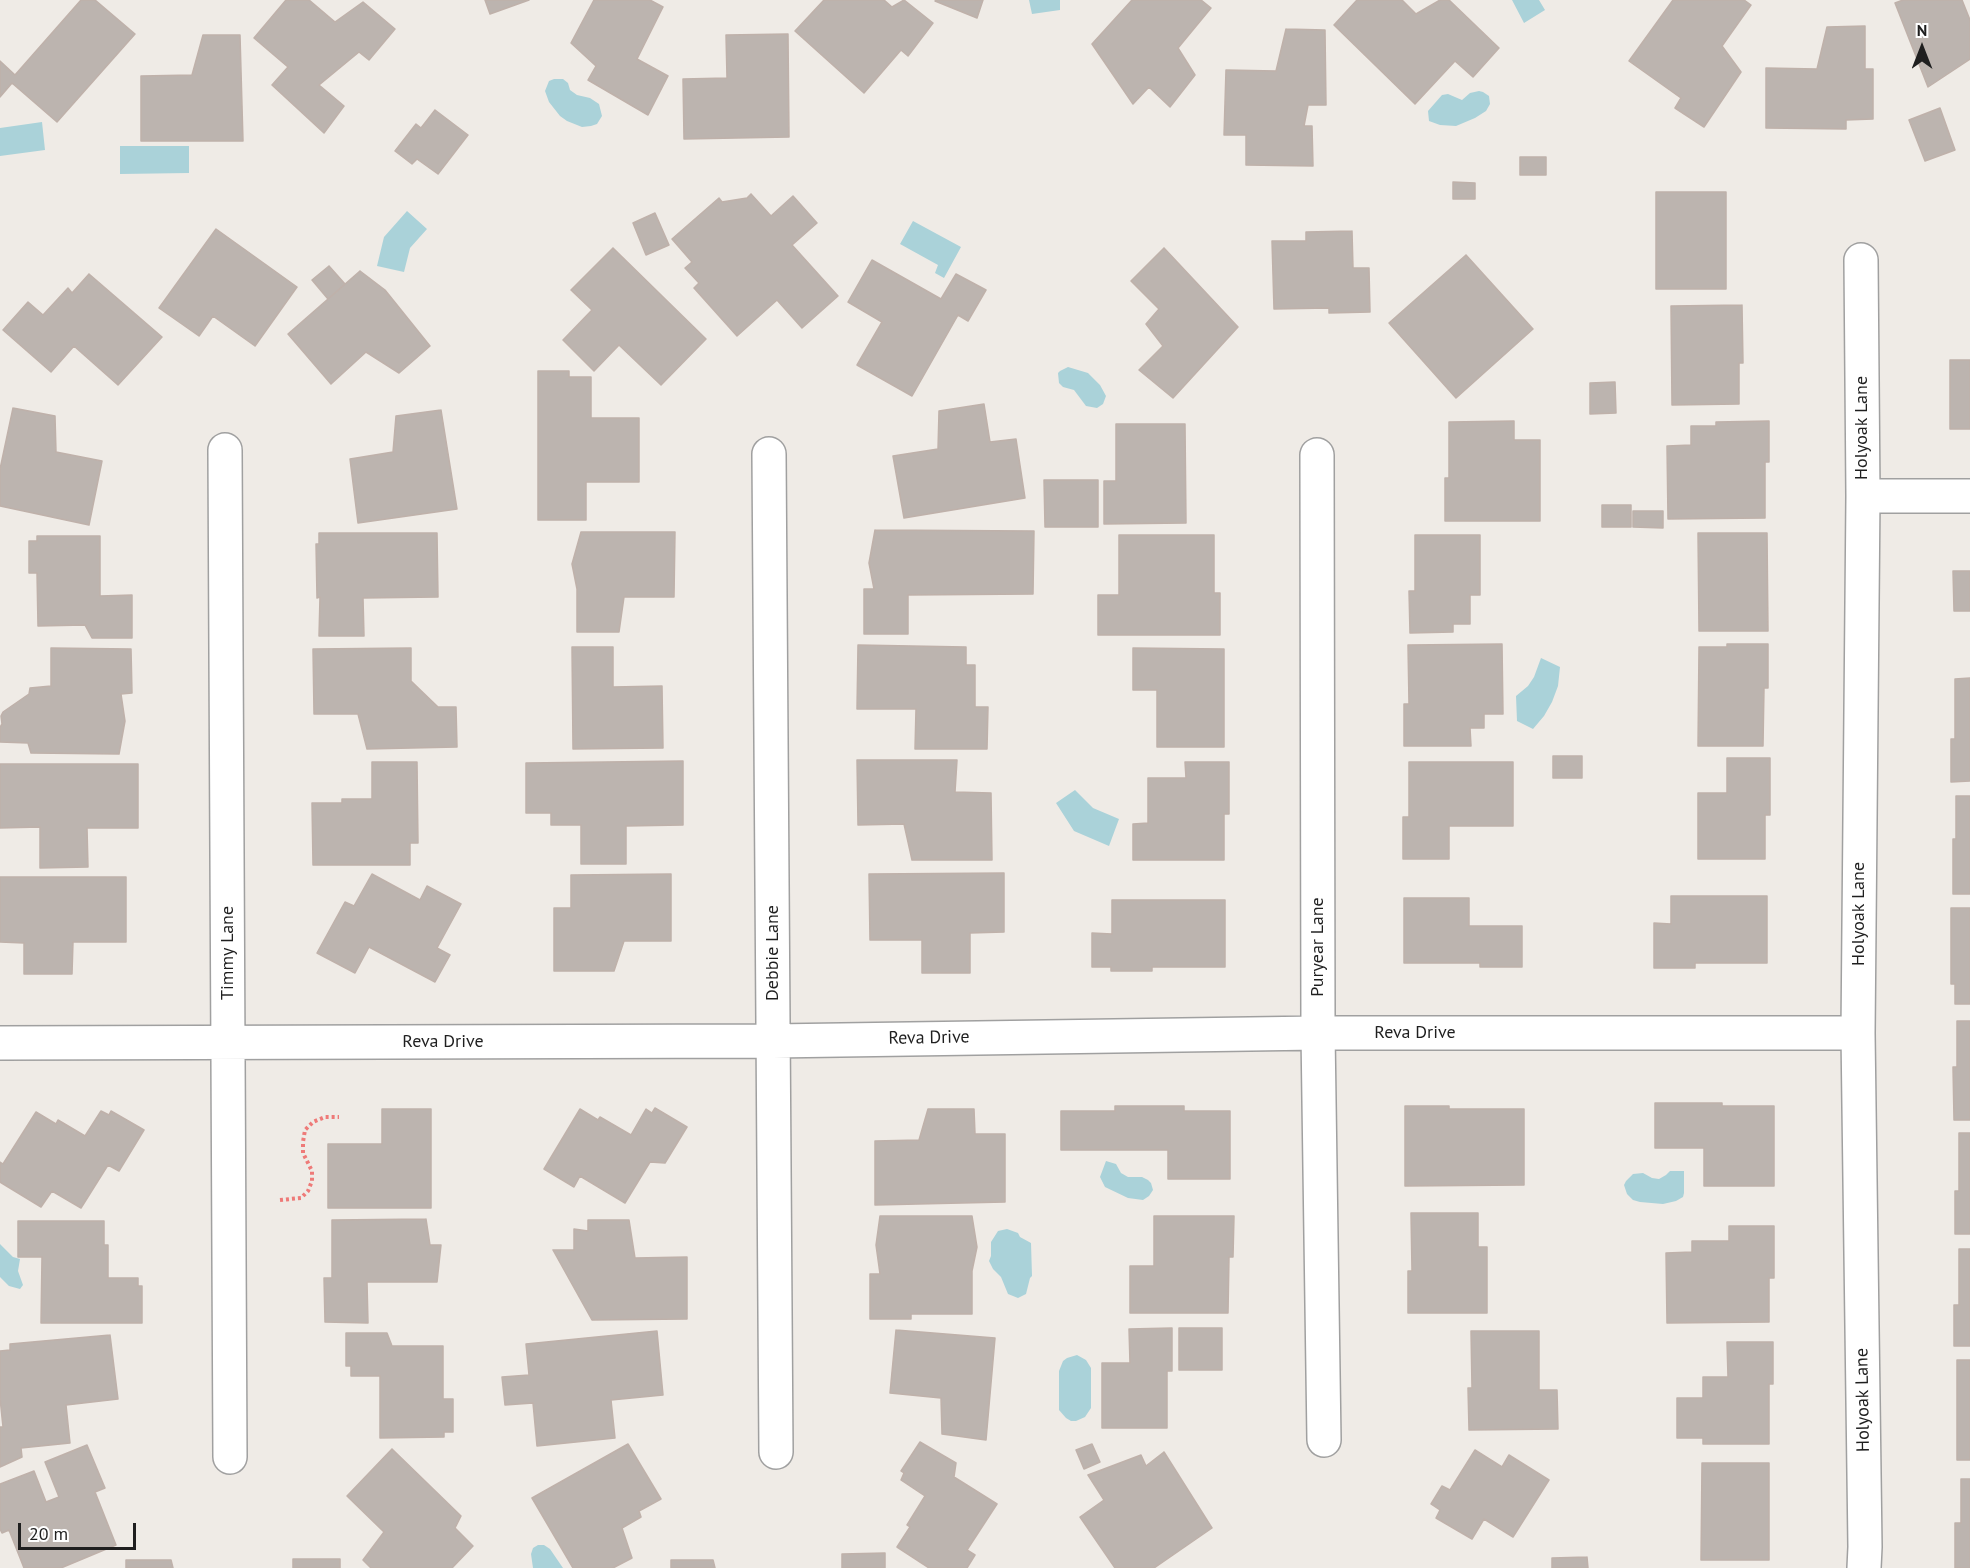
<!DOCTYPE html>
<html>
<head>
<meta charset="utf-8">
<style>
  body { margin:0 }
  #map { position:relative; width:1970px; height:1568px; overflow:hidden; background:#efebe6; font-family:"PT Sans",sans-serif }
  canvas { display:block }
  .north { position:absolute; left:1892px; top:18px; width:60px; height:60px; -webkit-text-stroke:4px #fff; paint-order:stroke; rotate:0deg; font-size:16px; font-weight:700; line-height:24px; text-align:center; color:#1f1f1f }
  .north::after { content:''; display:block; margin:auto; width:21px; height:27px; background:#1f1f1f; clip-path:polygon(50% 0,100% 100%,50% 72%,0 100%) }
  .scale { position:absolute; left:18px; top:1523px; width:118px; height:27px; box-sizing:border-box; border:3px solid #1f1f1f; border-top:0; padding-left:8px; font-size:18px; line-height:21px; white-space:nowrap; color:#1f1f1f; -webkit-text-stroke:4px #fff; paint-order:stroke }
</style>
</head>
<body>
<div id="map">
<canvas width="1970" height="1568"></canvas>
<div class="north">N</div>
<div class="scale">20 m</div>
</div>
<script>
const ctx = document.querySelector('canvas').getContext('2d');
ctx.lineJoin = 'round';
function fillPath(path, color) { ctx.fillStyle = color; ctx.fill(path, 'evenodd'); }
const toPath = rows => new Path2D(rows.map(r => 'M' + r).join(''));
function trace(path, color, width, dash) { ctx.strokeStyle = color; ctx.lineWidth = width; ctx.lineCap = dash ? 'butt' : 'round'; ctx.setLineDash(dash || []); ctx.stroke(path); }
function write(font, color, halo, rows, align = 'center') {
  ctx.font = font + ' "PT Sans",sans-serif'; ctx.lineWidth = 6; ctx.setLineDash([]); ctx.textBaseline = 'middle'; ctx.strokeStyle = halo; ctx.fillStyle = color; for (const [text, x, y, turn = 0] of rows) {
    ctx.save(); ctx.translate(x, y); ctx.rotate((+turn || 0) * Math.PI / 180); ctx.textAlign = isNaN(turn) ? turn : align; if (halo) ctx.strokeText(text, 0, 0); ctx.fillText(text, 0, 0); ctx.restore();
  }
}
fillPath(toPath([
  [1029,0,1060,0,1060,10,1032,14],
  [1512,0,1539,0,1545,10,1524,23],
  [554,79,563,79,568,83,570,90,577,95,590,98,599,104,602,116,597,124,591,126,582,127,567,121,560,116,549,102,545,91,549,81],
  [1479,91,1483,92,1489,96,1490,104,1486,111,1475,118,1456,126,1440,125,1429,121,1428,111,1442,95,1448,94,1462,100,1470,93],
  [42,122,45,150,0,156,0,128],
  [120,146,189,146,189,173,120,174],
  [407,211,427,229,410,248,404,272,377,266,384,237],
  [913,221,961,247,944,278,935,273,938,265,900,244],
  [1068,367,1088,373,1100,385,1106,396,1103,404,1097,408,1086,406,1074,390,1063,387,1059,383,1058,373,1060,371],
  [1541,658,1560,667,1558,686,1552,702,1544,716,1533,729,1517,721,1516,696,1528,686,1534,677],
  [1075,790,1093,808,1119,819,1109,846,1074,831,1056,803],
  [1106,1161,1116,1164,1121,1173,1128,1177,1142,1177,1148,1180,1151,1183,1153,1190,1149,1196,1143,1200,1128,1198,1105,1187,1100,1177],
  [1670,1171,1684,1171,1684,1193,1683,1197,1676,1201,1663,1204,1640,1202,1633,1200,1627,1194,1624,1185,1626,1181,1633,1174,1643,1173,1652,1178,1659,1179,1666,1175],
  [1007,1229,1018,1233,1020,1237,1031,1243,1032,1276,1030,1278,1026,1294,1018,1298,1008,1294,1001,1277,993,1269,989,1261,991,1256,991,1242,998,1231],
  [0,1244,13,1257,20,1259,18,1271,23,1285,20,1289,9,1286,0,1277],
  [1077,1355,1086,1360,1091,1368,1091,1408,1085,1417,1076,1421,1071,1421,1066,1418,1059,1410,1059,1371,1063,1361,1067,1358],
  [538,1545,544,1545,550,1549,563,1568,533,1568,531,1554,533,1548]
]), '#aad2d9');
const building = toPath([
  [81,0,95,0,135,34,57,122,12,83,0,97,0,61,15,75,81,0],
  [286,0,309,0,335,22,363,2,395,29,369,60,359,52,319,85,344,106,324,133,272,85,288,67,254,38,286,0],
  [485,0,529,0,490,14,485,0],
  [594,0,650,0,663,7,637,59,668,76,648,115,588,80,596,66,571,43,594,0],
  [824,0,884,0,892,7,904,0,933,23,908,56,901,50,864,93,795,31,824,0],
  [936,0,983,0,977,18,935,1,936,0],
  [1132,0,1201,0,1211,8,1178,48,1195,75,1170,107,1149,87,1133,104,1092,44,1132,0],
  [1357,0,1402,0,1416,14,1440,0,1449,0,1499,48,1473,77,1455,61,1415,104,1334,25,1357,0],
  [1673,0,1744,0,1751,5,1722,46,1741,72,1704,127,1675,108,1681,98,1629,61,1673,0],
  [1903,0,1962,0,1970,20,1970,59,1928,87,1895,3,1903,0],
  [1865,26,1865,69,1873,69,1873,119,1846,120,1846,129,1766,128,1766,68,1817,69,1827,27,1865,26],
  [1286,29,1325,30,1326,105,1308,105,1304,126,1312,126,1313,166,1246,165,1246,135,1224,135,1226,70,1276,71,1286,29],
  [788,34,789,137,684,139,683,79,727,78,726,35,788,34],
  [203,35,240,35,243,141,141,141,141,76,192,75,203,35],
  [1940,108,1955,150,1925,161,1909,120,1940,108],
  [435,110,468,135,438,174,417,159,412,164,395,151,416,124,421,128,435,110],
  [1520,157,1546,157,1546,175,1520,175,1520,157],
  [1453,182,1475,183,1475,199,1453,199,1453,182],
  [1656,192,1726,192,1726,289,1656,289,1656,192],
  [751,194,771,216,793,196,817,223,792,245,838,296,802,328,777,300,737,336,694,288,699,283,685,268,692,262,672,239,719,198,722,202,747,198,751,194],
  [655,213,669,245,646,255,633,223,655,213],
  [216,229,297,287,255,346,213,316,199,336,159,308,216,229],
  [1352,231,1353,268,1369,268,1370,312,1329,313,1329,308,1274,309,1272,241,1306,241,1306,232,1352,231],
  [613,248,706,339,661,385,619,345,594,371,563,340,592,310,571,290,613,248],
  [1164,248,1238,327,1173,398,1139,370,1163,346,1146,324,1159,309,1131,281,1164,248],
  [1466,255,1533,329,1456,398,1389,323,1466,255],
  [872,260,941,299,956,274,986,290,968,321,958,315,912,396,857,365,882,322,848,302,872,260],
  [329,266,345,284,328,299,312,280,329,266],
  [360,271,385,290,430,346,399,373,366,352,331,384,288,334,360,271],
  [89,274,162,337,118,385,74,346,51,372,3,330,28,302,43,315,68,288,72,293,89,274],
  [1742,305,1743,363,1739,363,1739,404,1672,405,1671,306,1742,305],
  [1950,360,1970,360,1970,429,1950,429,1950,360],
  [538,371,569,371,569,377,591,377,591,418,639,418,639,482,586,482,586,520,538,520,538,371],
  [1615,382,1616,413,1590,414,1590,383,1615,382],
  [984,404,990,442,1016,439,1025,498,904,518,893,456,938,449,939,411,984,404],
  [13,408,55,416,56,452,102,461,89,525,0,506,0,469,13,408],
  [441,410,457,509,358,523,350,459,393,452,396,416,441,410],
  [1514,421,1514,440,1540,440,1540,521,1445,521,1445,478,1449,478,1449,422,1514,421],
  [1769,421,1769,462,1765,462,1765,518,1668,519,1667,446,1691,445,1691,426,1716,426,1716,422,1769,421],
  [1116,424,1185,424,1186,523,1104,524,1104,481,1116,481,1116,424],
  [1044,480,1098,480,1098,527,1045,527,1044,480],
  [1602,505,1631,505,1631,527,1602,527,1602,505],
  [1633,511,1663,511,1663,528,1633,527,1633,511],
  [875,530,1034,531,1033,594,908,595,908,634,864,634,864,589,874,589,869,563,875,530],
  [581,532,675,532,674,597,624,597,619,632,577,632,577,589,572,564,581,532],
  [319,533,437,533,438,597,363,598,364,636,319,636,320,597,317,598,316,544,319,544,319,533],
  [1698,533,1767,533,1768,631,1699,631,1698,533],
  [1119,535,1214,535,1214,593,1220,593,1220,635,1098,635,1098,595,1119,595,1119,535],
  [1415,535,1480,535,1480,595,1470,595,1470,624,1453,624,1453,632,1410,633,1409,591,1415,591,1415,535],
  [37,536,100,536,100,596,132,595,132,638,92,638,85,625,38,626,37,573,29,573,29,541,37,541,37,536],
  [1953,571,1970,571,1970,611,1954,611,1953,571],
  [1502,644,1503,714,1484,714,1484,728,1470,728,1471,746,1404,746,1404,704,1409,704,1408,645,1502,644],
  [1727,644,1768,644,1768,688,1764,688,1763,746,1698,746,1699,647,1727,647,1727,644],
  [858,645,966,647,966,665,975,665,975,707,988,707,987,749,915,749,916,709,857,709,858,645],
  [572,647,613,647,613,687,662,686,663,748,573,749,572,647],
  [51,648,131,649,132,693,121,694,125,721,119,754,31,753,28,743,0,742,0,727,2,724,1,716,3,712,29,694,30,688,51,686,51,648],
  [411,648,411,681,438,707,456,707,457,747,367,749,358,714,314,714,313,649,411,648],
  [1133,648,1224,649,1224,747,1157,747,1157,690,1133,690,1133,648],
  [1970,678,1970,781,1951,782,1951,739,1955,739,1955,679,1970,678],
  [1553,756,1582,756,1582,778,1553,778,1553,756],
  [1727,758,1770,758,1770,815,1765,815,1765,859,1698,859,1698,793,1727,793,1727,758],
  [857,760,957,760,955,792,991,793,992,860,912,860,904,824,858,825,857,760],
  [683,761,683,825,626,826,626,864,581,864,581,825,551,825,551,813,526,813,526,763,683,761],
  [372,762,417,762,418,843,410,843,410,865,313,865,312,803,342,803,342,799,372,799,372,762],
  [1185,762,1229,762,1229,814,1224,814,1224,860,1133,860,1133,824,1148,823,1148,778,1186,778,1185,762],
  [1409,762,1513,762,1513,826,1449,826,1449,859,1403,859,1403,817,1409,817,1409,762],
  [0,764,138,764,138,828,87,828,88,867,40,868,40,827,0,828,0,764],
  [1956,796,1970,796,1970,894,1953,894,1953,839,1956,839,1956,796],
  [1004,873,1004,932,970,933,970,973,922,973,922,940,870,940,869,874,1004,873],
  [372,874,420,900,427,886,461,904,437,948,450,955,435,982,369,947,355,973,317,953,345,902,354,906,372,874],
  [671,874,671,941,624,941,614,971,554,971,554,908,571,908,571,875,671,874],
  [0,877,126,877,126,942,73,942,72,974,24,974,24,943,0,942,0,877],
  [1671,896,1767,896,1767,963,1695,963,1695,968,1654,968,1654,923,1671,924,1671,896],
  [1404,898,1469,898,1469,926,1522,926,1522,967,1480,967,1480,963,1404,963,1404,898],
  [1112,900,1225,900,1225,967,1152,967,1152,971,1111,971,1111,967,1092,967,1092,933,1112,934,1112,900],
  [1951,908,1970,908,1970,1004,1955,1004,1955,984,1951,984,1951,908],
  [1957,1021,1970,1021,1970,1120,1954,1120,1953,1067,1957,1067,1957,1021],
  [1655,1103,1722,1103,1722,1106,1774,1106,1774,1186,1704,1186,1704,1148,1655,1148,1655,1103],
  [1115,1106,1184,1106,1184,1111,1230,1111,1230,1179,1168,1179,1168,1150,1061,1150,1061,1111,1115,1111,1115,1106],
  [1405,1106,1449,1106,1449,1109,1524,1109,1524,1185,1405,1186,1405,1106],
  [655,1108,687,1127,665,1163,650,1162,625,1203,580,1176,574,1187,544,1169,580,1109,598,1120,600,1117,631,1135,646,1109,652,1113,655,1108],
  [382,1109,431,1109,431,1208,328,1208,328,1144,382,1144,382,1109],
  [928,1109,974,1109,975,1134,1005,1134,1005,1202,875,1205,875,1141,919,1140,928,1109],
  [101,1111,109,1115,111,1111,144,1130,119,1171,108,1165,81,1208,52,1191,41,1207,0,1182,0,1162,3,1164,36,1112,56,1124,58,1120,85,1136,101,1111],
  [1959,1133,1970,1133,1970,1234,1955,1234,1955,1191,1959,1191,1959,1133],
  [1411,1213,1478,1213,1478,1247,1487,1247,1487,1313,1408,1313,1408,1271,1412,1271,1411,1213],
  [880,1216,972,1216,977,1247,972,1271,972,1314,911,1314,911,1319,870,1319,870,1274,880,1274,876,1245,880,1216],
  [1154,1216,1234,1216,1233,1257,1229,1257,1228,1313,1130,1313,1130,1266,1154,1266,1154,1216],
  [426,1219,430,1245,441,1245,437,1282,367,1282,368,1323,325,1322,324,1278,332,1278,332,1220,426,1219],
  [588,1220,629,1220,635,1258,687,1257,687,1319,592,1320,553,1250,574,1250,574,1229,588,1231,588,1220],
  [18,1221,104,1221,104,1245,108,1245,108,1278,138,1278,138,1286,142,1286,142,1323,41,1323,42,1257,18,1257,18,1221],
  [1729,1226,1774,1226,1774,1278,1769,1278,1769,1322,1667,1323,1666,1253,1692,1252,1692,1241,1729,1241,1729,1226],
  [1959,1249,1970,1249,1970,1346,1954,1346,1954,1305,1959,1305,1959,1249],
  [1172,1328,1172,1371,1167,1371,1167,1428,1102,1428,1102,1363,1130,1363,1129,1329,1172,1328],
  [1179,1328,1222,1328,1222,1370,1179,1370,1179,1328],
  [896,1330,995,1338,986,1440,942,1434,941,1398,890,1393,896,1330],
  [657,1331,663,1395,611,1400,615,1438,537,1446,533,1403,505,1405,502,1377,529,1375,526,1344,657,1331],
  [1471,1331,1539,1331,1539,1390,1557,1390,1558,1429,1469,1430,1468,1388,1472,1388,1471,1331],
  [346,1333,387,1333,392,1346,443,1346,443,1399,453,1399,453,1432,444,1432,444,1437,380,1438,380,1376,351,1376,351,1366,346,1366,346,1333],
  [110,1335,118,1399,66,1405,70,1443,21,1448,22,1457,0,1467,0,1427,3,1427,0,1398,0,1351,10,1350,10,1344,110,1335],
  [1727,1342,1773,1342,1773,1384,1769,1384,1769,1444,1703,1444,1703,1438,1677,1438,1677,1398,1703,1398,1703,1377,1728,1377,1727,1342],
  [1957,1360,1970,1360,1970,1460,1957,1460,1957,1360],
  [920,1442,956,1463,954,1477,997,1504,967,1550,975,1555,967,1568,929,1568,897,1547,910,1527,907,1525,925,1496,901,1480,904,1473,901,1471,920,1442],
  [628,1444,661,1499,639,1511,641,1517,622,1528,632,1558,613,1568,573,1568,532,1498,628,1444],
  [1092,1444,1100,1462,1084,1469,1076,1450,1092,1444],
  [87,1445,105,1488,95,1492,116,1545,61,1568,24,1568,9,1530,2,1533,0,1529,0,1484,34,1471,46,1502,59,1497,45,1462,87,1445],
  [392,1449,461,1516,455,1528,473,1546,452,1568,371,1568,363,1560,384,1532,347,1496,392,1449],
  [1475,1450,1502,1467,1509,1455,1549,1480,1513,1537,1484,1519,1472,1539,1436,1518,1440,1510,1431,1504,1442,1486,1450,1490,1475,1450],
  [1164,1452,1212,1528,1154,1568,1115,1568,1080,1517,1104,1500,1088,1475,1141,1455,1146,1466,1164,1452],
  [1702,1463,1769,1463,1769,1560,1701,1560,1702,1463],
  [1961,1479,1970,1479,1970,1568,1955,1568,1955,1523,1961,1523,1961,1479],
  [885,1553,885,1568,842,1568,842,1554,885,1553],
  [1587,1557,1588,1568,1552,1568,1552,1558,1587,1557],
  [293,1559,340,1559,340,1568,293,1568,293,1559],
  [126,1560,171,1560,173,1568,126,1568,126,1560],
  [671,1560,713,1560,715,1568,671,1568,671,1560]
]);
fillPath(building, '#bcb4af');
trace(building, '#bfb1aa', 1.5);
const minor = toPath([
  [1861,260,1863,496,1858,1033,1865,1547,1864,1568],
  [225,450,230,1457],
  [769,454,776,1452],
  [1317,455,1318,1033,1324,1440],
  [1863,496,1970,496],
  [0,1043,773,1041,1318,1033,1858,1033]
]);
trace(minor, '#a0a0a0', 36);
trace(toPath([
  [280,1200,301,1198,308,1191,312,1181,312,1171,303,1153,303,1142,305,1130,313,1122,325,1117,339,1117]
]), '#ee7a78', 4, [3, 3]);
trace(minor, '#fff', 33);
write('18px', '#1f1f1f', '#fff', [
  ["Holyoak Lane",1862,428,-90],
  ["Holyoak Lane",1859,914,-90],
  ["Puryear Lane",1318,947,-90],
  ["Timmy Lane",228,953,-90],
  ["Debbie Lane",773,953,-90],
  ["Reva Drive",1415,1033],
  ["Reva Drive",929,1038,-1],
  ["Reva Drive",443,1042],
  ["Holyoak Lane",1863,1400,-91]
]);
</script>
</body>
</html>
